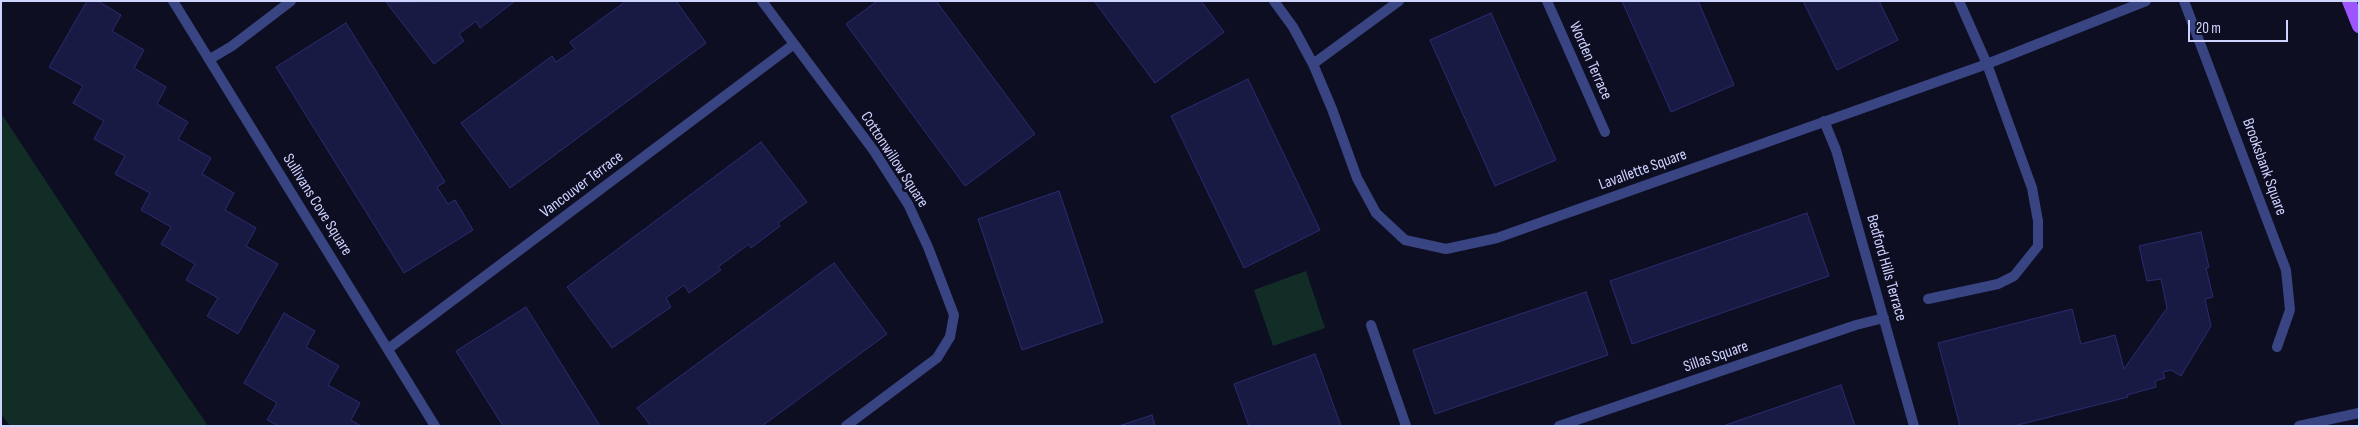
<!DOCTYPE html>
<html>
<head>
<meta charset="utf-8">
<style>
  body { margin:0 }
  #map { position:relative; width:2360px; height:427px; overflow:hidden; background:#0e0e23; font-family:"Sofia Sans Condensed",sans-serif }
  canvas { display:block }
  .frame { position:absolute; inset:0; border:2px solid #cfd4ff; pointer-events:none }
  .scale { position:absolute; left:2188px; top:20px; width:100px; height:22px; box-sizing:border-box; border:2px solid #cfd4ff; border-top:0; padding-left:6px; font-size:15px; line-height:18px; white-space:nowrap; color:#cfd4ff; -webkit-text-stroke:4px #0e0e23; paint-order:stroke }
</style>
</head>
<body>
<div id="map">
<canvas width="2360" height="427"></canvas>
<div class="frame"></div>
<div class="scale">20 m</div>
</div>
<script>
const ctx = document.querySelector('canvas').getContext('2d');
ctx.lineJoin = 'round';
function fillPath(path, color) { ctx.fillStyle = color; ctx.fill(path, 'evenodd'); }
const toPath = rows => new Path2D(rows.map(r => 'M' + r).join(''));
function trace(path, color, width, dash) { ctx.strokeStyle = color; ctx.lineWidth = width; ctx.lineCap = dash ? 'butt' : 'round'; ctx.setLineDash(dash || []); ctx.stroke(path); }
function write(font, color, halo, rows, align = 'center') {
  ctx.font = font + ' "Sofia Sans Condensed",sans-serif'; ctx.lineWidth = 5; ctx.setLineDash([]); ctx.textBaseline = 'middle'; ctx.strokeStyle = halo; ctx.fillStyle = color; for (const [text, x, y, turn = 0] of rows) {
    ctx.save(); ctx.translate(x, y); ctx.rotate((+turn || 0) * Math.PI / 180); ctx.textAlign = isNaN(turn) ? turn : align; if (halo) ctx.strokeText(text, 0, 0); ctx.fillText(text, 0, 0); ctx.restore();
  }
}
fillPath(toPath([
  [1,113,174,376,208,426,10,426,1,414],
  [1306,271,1325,328,1273,346,1254,290]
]), '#112d26');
const building = toPath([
  [87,1,98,1,121,15,112,31,144,50,134,68,166,87,157,104,188,122,178,139,211,158,202,174,234,193,225,210,256,228,246,246,278,264,238,334,207,316,218,298,186,280,195,264,161,244,171,227,141,210,150,193,115,174,125,156,94,139,104,121,73,103,83,86,49,67,87,1],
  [515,1,480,28,476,21,459,34,464,41,434,64,386,2,515,1],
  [626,1,676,1,706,43,510,188,461,123,552,56,556,62,575,49,570,42,626,1],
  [877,1,936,1,1035,134,965,186,846,24,877,1],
  [1094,1,1201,1,1224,32,1155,83,1094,1],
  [1622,1,1698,1,1734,85,1671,112,1622,1],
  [1803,1,1879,1,1898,40,1837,70,1803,1],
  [1491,13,1556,160,1495,186,1430,40,1491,13],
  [346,23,445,182,437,187,448,204,455,200,473,230,404,273,276,67,346,23],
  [1248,79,1320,230,1244,268,1171,116,1248,79],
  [761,142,807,202,778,223,780,226,751,248,749,244,718,267,721,270,689,293,684,285,666,298,671,307,612,348,567,287,761,142],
  [1059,191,1103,322,1022,350,978,219,1059,191],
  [1807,213,1829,276,1632,344,1610,281,1807,213],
  [2201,232,2209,267,2206,268,2213,297,2205,299,2211,326,2181,376,2171,370,2163,372,2165,378,2155,381,2156,387,2127,395,2128,397,2014,426,1960,426,1938,343,2072,309,2081,344,2115,335,2124,369,2167,308,2161,279,2147,281,2139,246,2201,232],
  [834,263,887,334,762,426,651,426,637,408,834,263],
  [1586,292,1608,355,1435,414,1413,350,1586,292],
  [526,307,600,426,503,426,456,351,526,307],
  [284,313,315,331,306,347,339,366,328,385,360,403,351,420,361,426,278,426,267,420,277,403,244,383,284,313],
  [1315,354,1341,426,1249,426,1234,384,1315,354],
  [1841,385,1855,426,1723,426,1841,385],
  [1152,415,1155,426,1119,426,1152,415]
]);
fillPath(building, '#191a44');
trace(building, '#2b2c70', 1);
trace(toPath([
  [1928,299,1998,284,2014,276,2038,246,2038,221,2032,188,1987,64]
]), '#384582', 10);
trace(toPath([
  [173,1,435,426],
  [762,1,874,151,908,204,928,247,954,315,950,337,937,358,846,426],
  [1274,1,1293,27,1313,64,1332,109,1357,178,1376,213,1405,240,1446,249,1497,238,1987,64,2146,1],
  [1547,1,1605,132],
  [1959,1,1987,64],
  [2184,1,2286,270,2290,310,2277,347],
  [210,59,232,46,291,1],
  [1313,64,1399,1],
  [1824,121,1836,150,1914,426],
  [1371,325,1406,426],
  [388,349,794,44],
  [1559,426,1856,325,1884,318],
  [2299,426,2359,413]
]), '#384582', 10);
trace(toPath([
  [2349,1,2359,26]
]), '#9d56ff', 14);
write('16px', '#cfd4ff', '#0e0e23', [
  ["Worden Terrace",1590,61,66],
  ["Cottonwillow Square",894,160,57],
  ["Brooksbank Square",2264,167,70],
  ["Lavallette Square",1643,170,-20],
  ["Vancouver Terrace",582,185,-37],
  ["Sullivans Cove Square",317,205,58],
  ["Bedford Hills Terrace",1886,268,74],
  ["Sillas Square",1716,357,-19]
]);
</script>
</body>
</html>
